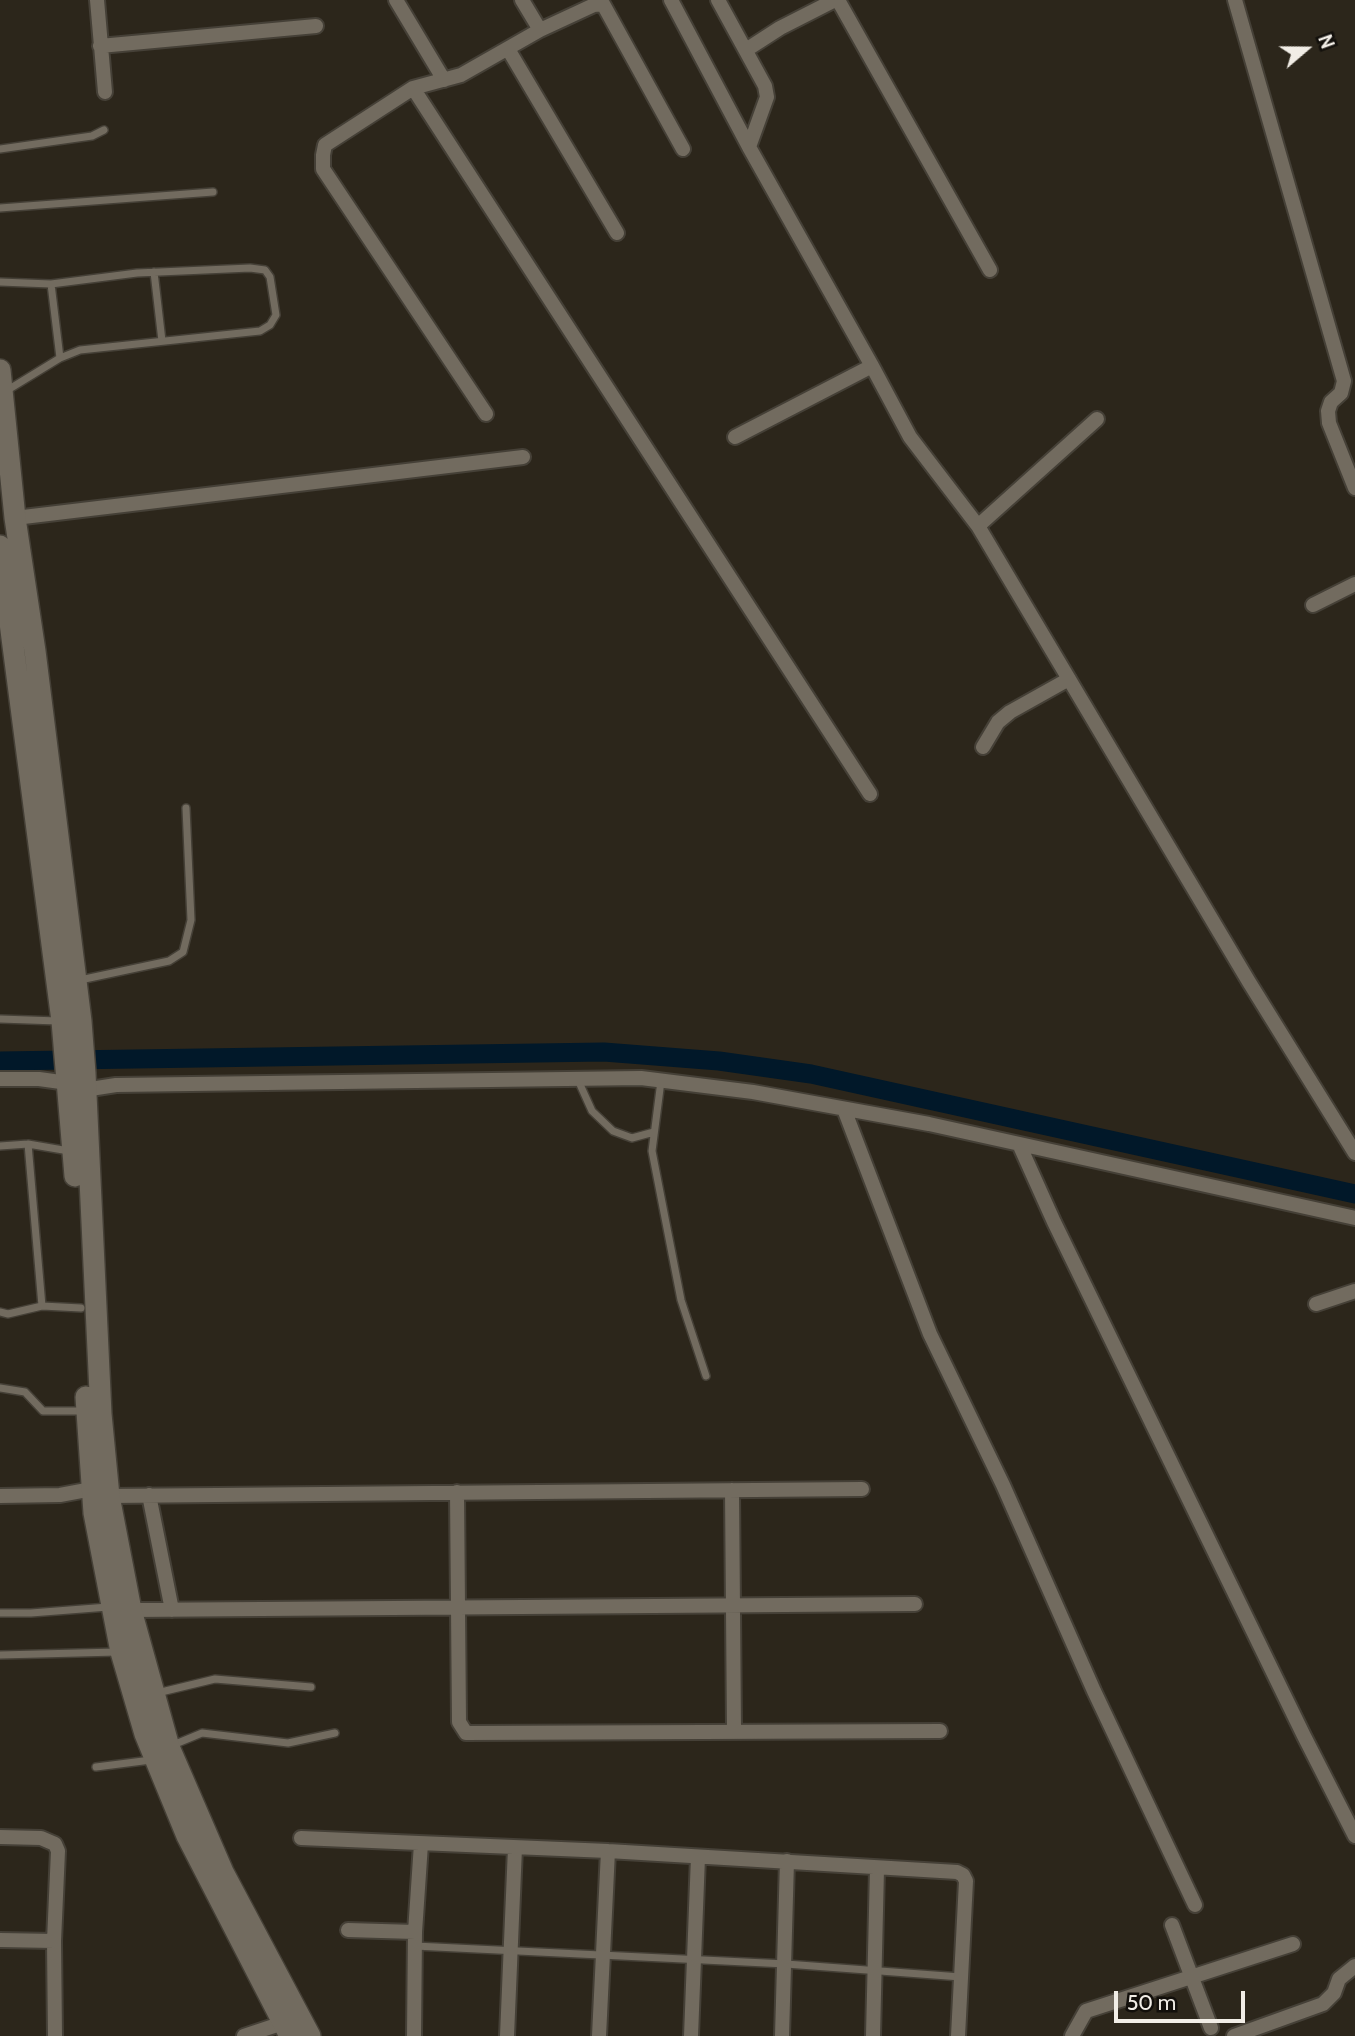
<!DOCTYPE html>
<html>
<head>
<meta charset="utf-8">
<style>
  body { margin:0 }
  #map { position:relative; width:1355px; height:2036px; overflow:hidden; background:#2c261b; font-family:Cabin,sans-serif }
  canvas { display:block }
  .north { position:absolute; left:1271px; top:14px; width:70px; height:70px; -webkit-text-stroke:5px #120f0b; paint-order:stroke; rotate:70deg; font-size:19px; font-weight:700; line-height:28px; text-align:center; color:#f1ede6 }
  .north::after { content:''; display:block; margin:auto; width:24px; height:32px; background:#f1ede6; clip-path:polygon(50% 0,100% 100%,50% 72%,0 100%) }
  .scale { position:absolute; left:1114px; top:1991px; width:131px; height:32px; box-sizing:border-box; border:4px solid #f1ede6; border-top:0; padding-left:9px; font-size:21px; line-height:24px; white-space:nowrap; color:#f1ede6; -webkit-text-stroke:5px #120f0b; paint-order:stroke }
</style>
</head>
<body>
<div id="map">
<canvas width="1355" height="2036"></canvas>
<div class="north">N</div>
<div class="scale">50 m</div>
</div>
<script>
const ctx = document.querySelector('canvas').getContext('2d');
ctx.lineJoin = 'round';
const toPath = rows => new Path2D(rows.map(r => 'M' + r).join(''));
function trace(path, color, width, dash) { ctx.strokeStyle = color; ctx.lineWidth = width; ctx.lineCap = dash ? 'butt' : 'round'; ctx.setLineDash(dash || []); ctx.stroke(path); }
trace(toPath([
  [0,1061,604,1052,719,1061,811,1074,1355,1194]
]), '#011829', 19);
const lane = toPath([
  [0,149,92,136,104,130],
  [0,208,213,192],
  [154,272,162,341],
  [0,282,51,284,137,273,250,268,265,270,270,277,276,315,270,325,260,331,80,350,60,358,6,391],
  [51,284,60,358],
  [80,980,169,961,183,952,191,920,186,808],
  [0,1019,58,1021],
  [578,1080,592,1111,613,1131,632,1138,654,1132],
  [661,1081,652,1151,681,1300,706,1376],
  [28,1144,42,1306],
  [0,1146,28,1144,69,1151],
  [0,1312,8,1314,42,1306,81,1308],
  [0,1388,25,1392,43,1411,85,1411],
  [0,1613,31,1613,108,1607],
  [0,1655,117,1652],
  [157,1693,215,1679,311,1687],
  [173,1745,202,1733,288,1743,335,1733],
  [96,1767,151,1760],
  [415,1946,786,1964,961,1977]
]);
const street = toPath([
  [97,0,105,92],
  [396,0,444,80],
  [522,0,540,30],
  [671,0,749,147,872,366,910,437,978,526,1249,982,1355,1153],
  [718,0,765,86,767,97,749,147],
  [838,0,990,270],
  [1235,0,1344,381,1341,393,1331,402,1328,411,1329,423,1355,488],
  [100,46,316,26],
  [508,49,617,233],
  [746,50,780,28,835,0],
  [413,88,870,794],
  [486,414,323,169,323,155,325,145,413,88,461,75,540,30,594,5,603,4,683,149],
  [735,437,872,366],
  [15,518,523,457],
  [978,526,1097,419],
  [1313,605,1355,584],
  [983,747,998,722,1010,712,1069,679],
  [0,1079,39,1079,68,1083],
  [84,1090,116,1085,641,1078,753,1092,929,1124,1355,1218],
  [844,1109,930,1334,1003,1485,1094,1691,1195,1905],
  [1019,1144,1054,1222,1304,1736,1355,1836],
  [1316,1304,1355,1291],
  [732,1490,734,1730],
  [457,1492,459,1722,466,1733,940,1731],
  [149,1495,172,1610],
  [0,1496,60,1495,92,1489],
  [109,1496,862,1489],
  [131,1610,915,1604],
  [0,1837,41,1838,55,1844,58,1851,54,1941,55,2036],
  [301,1838,608,1851,957,1872,963,1875,966,1881,958,2036],
  [1172,1925,1211,2028],
  [348,1930,415,1932],
  [0,1940,54,1941],
  [244,2036,283,2023],
  [414,2036,415,1932,421,1844],
  [507,2036,515,1848],
  [599,2036,608,1851],
  [691,2036,698,1857],
  [782,2036,787,1861],
  [873,2036,877,1869],
  [1072,2036,1086,2011,1293,1944],
  [1234,2036,1323,2004,1334,1993,1339,1979,1355,1966]
]);
const secondary = toPath([
  [0,370,15,518,35,651,81,1021,85,1073,101,1414,109,1496,131,1610,169,1747,223,1872,310,2036],
  [0,546,62,1021,75,1176],
  [86,1397,94,1513,121,1652,145,1734,187,1836,290,2036]
]);
trace(lane, '#454037', 10);
trace(street, '#454037', 18);
trace(secondary, '#454037', 24);
trace(lane, '#726b5f', 7);
trace(street, '#726b5f', 14);
trace(secondary, '#726b5f', 21);
</script>
</body>
</html>
